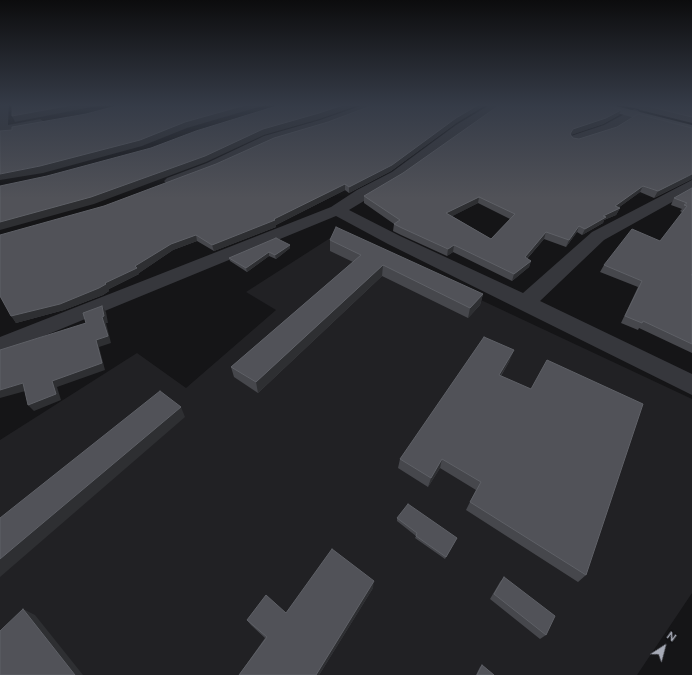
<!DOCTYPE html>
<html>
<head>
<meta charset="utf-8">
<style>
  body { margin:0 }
  #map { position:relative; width:692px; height:675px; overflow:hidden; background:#151517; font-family:Raleway,sans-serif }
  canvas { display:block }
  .north { position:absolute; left:644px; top:627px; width:40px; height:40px; -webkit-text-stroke:3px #101012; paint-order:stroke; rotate:36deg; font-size:11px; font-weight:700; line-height:16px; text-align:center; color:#a7abb7 }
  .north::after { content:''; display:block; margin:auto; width:14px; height:18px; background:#a7abb7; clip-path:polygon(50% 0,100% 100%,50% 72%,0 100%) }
</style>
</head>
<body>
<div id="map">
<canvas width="692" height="675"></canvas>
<div class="north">N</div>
</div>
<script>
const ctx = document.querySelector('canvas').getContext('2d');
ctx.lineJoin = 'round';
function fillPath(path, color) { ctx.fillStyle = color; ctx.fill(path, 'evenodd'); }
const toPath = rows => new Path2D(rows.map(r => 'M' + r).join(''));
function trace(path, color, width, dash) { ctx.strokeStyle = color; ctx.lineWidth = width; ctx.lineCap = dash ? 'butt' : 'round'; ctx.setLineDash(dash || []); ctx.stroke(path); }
fillPath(toPath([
  [338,233,692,399,692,593,637,675,0,675,0,440,137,353,186,388,276,310,246,292]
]), '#212124');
fillPath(toPath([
  [0,104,9,104,8,125,40,119,46,123,40,127,0,134,0,104],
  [366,104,383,104,381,106,328,126,274,142,217,169,177,184,172,186,167,184,164,181,167,178,207,163,264,136,320,120,366,104],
  [491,104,505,104,402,178,349,210,400,236,523,293,592,232,692,180,692,191,604,240,540,301,692,374,692,395,388,244,336,216,0,354,0,337,331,207,357,190,392,172,456,125,491,104],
  [634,109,638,110,640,113,638,116,614,131,576,143,571,142,569,139,571,136,604,125,634,109]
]), '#36373c');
fillPath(toPath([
  [588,104,608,104,692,125,692,133,590,106,588,104]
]), '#52545a');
fillPath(toPath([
  [615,104,692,104,692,123,640,110,638,109],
  [621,110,619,115,603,124,570,135,573,138,692,179,654,198,640,192,618,208,620,208,616,215,604,220,603,223,582,235,577,232,566,247,544,239,527,259,531,261,529,267,512,281,453,252,447,256,401,235,393,231,394,224,364,203,364,196,403,173],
  [478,203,510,219,491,239,452,216],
  [455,124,391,171,349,193,345,190,276,225,276,227,214,251,197,241,173,250,139,273,139,274,109,289,109,291,103,295,64,310,16,323,0,296],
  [692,188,692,353,639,328,638,330,621,323,638,287,600,272,604,265,660,241,683,213,680,211,682,209,671,205,674,198],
  [330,240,483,294,480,305,468,318,382,276,258,393,234,377,231,367,353,262,330,251],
  [290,248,276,259,269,256,247,272,230,261,229,258],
  [510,360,501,376,586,575,578,582,466,510,476,490,440,468,428,487,398,468,400,459],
  [397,518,457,538,445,559,415,538,416,536,397,521],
  [504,577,546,635,540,639,490,599,500,582],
  [373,588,319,675,239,675,265,638,251,625,247,620,286,613],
  [482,665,494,675,476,675,480,667]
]), '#46474c');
fillPath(toPath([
  [77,104,107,104,15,122,12,116],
  [249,104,269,104,187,128,142,146,43,173,0,180,0,174],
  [346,104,362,104,320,119,264,135,206,162,94,204,0,230,0,222,263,129],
  [480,104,488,104,455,124,391,171,349,193,349,187,456,118],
  [621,110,619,115,603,124,571,135,570,134,573,129],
  [692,174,692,179,654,198,658,191],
  [345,184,345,190,276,225,276,227,214,251,212,245,274,219],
  [643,186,640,192,614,211,620,208,616,215,604,220,603,223,582,235,585,229,615,206],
  [479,197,478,203,445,220,446,213],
  [579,226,577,232,566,247,569,240],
  [546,232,544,239,522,264,525,257],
  [196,235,197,241,173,250,139,273,139,274,109,289,109,291,103,295,64,310,16,323,11,316,105,283,135,266,171,244],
  [290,245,290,248,276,259,275,255],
  [454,245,453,252,447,256,448,249],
  [269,252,269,256,247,272,246,268],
  [531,261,529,267,512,281,514,274],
  [383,265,382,276,258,393,256,382],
  [483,294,480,305,468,318,470,308],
  [102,306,106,312,108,323,106,323,111,343,99,347,105,370,57,387,61,400,34,411,28,405,52,381,96,340,102,317],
  [514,350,510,360,495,385,499,375],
  [23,383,29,390,0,398,0,390],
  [181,407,185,417,0,577,0,559],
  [442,459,440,468,428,487,431,478],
  [374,581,373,588,319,675,316,675],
  [23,609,35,615,83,675,75,675]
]), '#2e2f32');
const building = toPath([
  [12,104,77,104,12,116,12,104],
  [124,104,249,104,185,122,140,140,40,166,0,174,0,131,12,130,12,127,86,114,124,104],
  [283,104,346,104,319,113,263,129,205,156,91,197,0,222,0,186,47,176,151,148,196,131,283,104],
  [376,104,480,104,456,118,392,165,349,187,345,184,274,219,275,220,212,245,196,235,171,244,135,266,137,268,105,283,106,284,99,288,60,304,11,316,0,296,0,235,104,206,216,164,274,138,328,122,376,104],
  [501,104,599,104,621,110,606,118,573,129,570,134,573,138,579,139,617,127,638,114,692,128,692,174,658,191,643,186,615,206,620,208,603,216,606,217,585,229,579,226,569,240,546,232,525,257,531,261,514,274,454,245,448,249,402,228,394,224,400,220,364,196,403,173,501,104],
  [479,197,515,214,491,239,446,213,479,197],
  [642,104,692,104,692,117,643,105,642,104],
  [692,188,692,274,691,275,692,275,692,344,643,321,642,323,625,316,642,281,604,265,632,229,660,241,687,206,684,205,687,203,674,198,692,188],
  [336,227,483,294,470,308,383,265,256,382,231,367,361,255,330,240,336,227],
  [276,238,290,245,275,255,269,252,246,268,229,258,276,238],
  [102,306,104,316,102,317,108,336,96,340,102,363,52,381,56,394,28,405,23,383,0,390,0,350,86,323,83,313,102,306],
  [484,337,514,350,499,375,531,389,547,360,643,404,586,575,470,502,481,482,442,459,431,478,400,459,484,337],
  [160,391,181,407,0,559,0,518,160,391],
  [408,504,457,538,446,557,416,536,417,533,397,518,408,504],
  [332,549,374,581,316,675,239,675,267,637,247,620,266,595,286,613,332,549],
  [504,577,555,616,546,635,494,594,504,577],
  [23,609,75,675,0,675,0,631,23,609],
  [482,665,494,675,477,675,482,665]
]);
fillPath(building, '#515258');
trace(building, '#5e6066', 1);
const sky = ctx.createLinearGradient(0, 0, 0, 198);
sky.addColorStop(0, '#0c0c0d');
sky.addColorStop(0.53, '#353b47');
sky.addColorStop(1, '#353b4700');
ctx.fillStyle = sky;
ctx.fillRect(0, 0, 692, 198);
</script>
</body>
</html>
